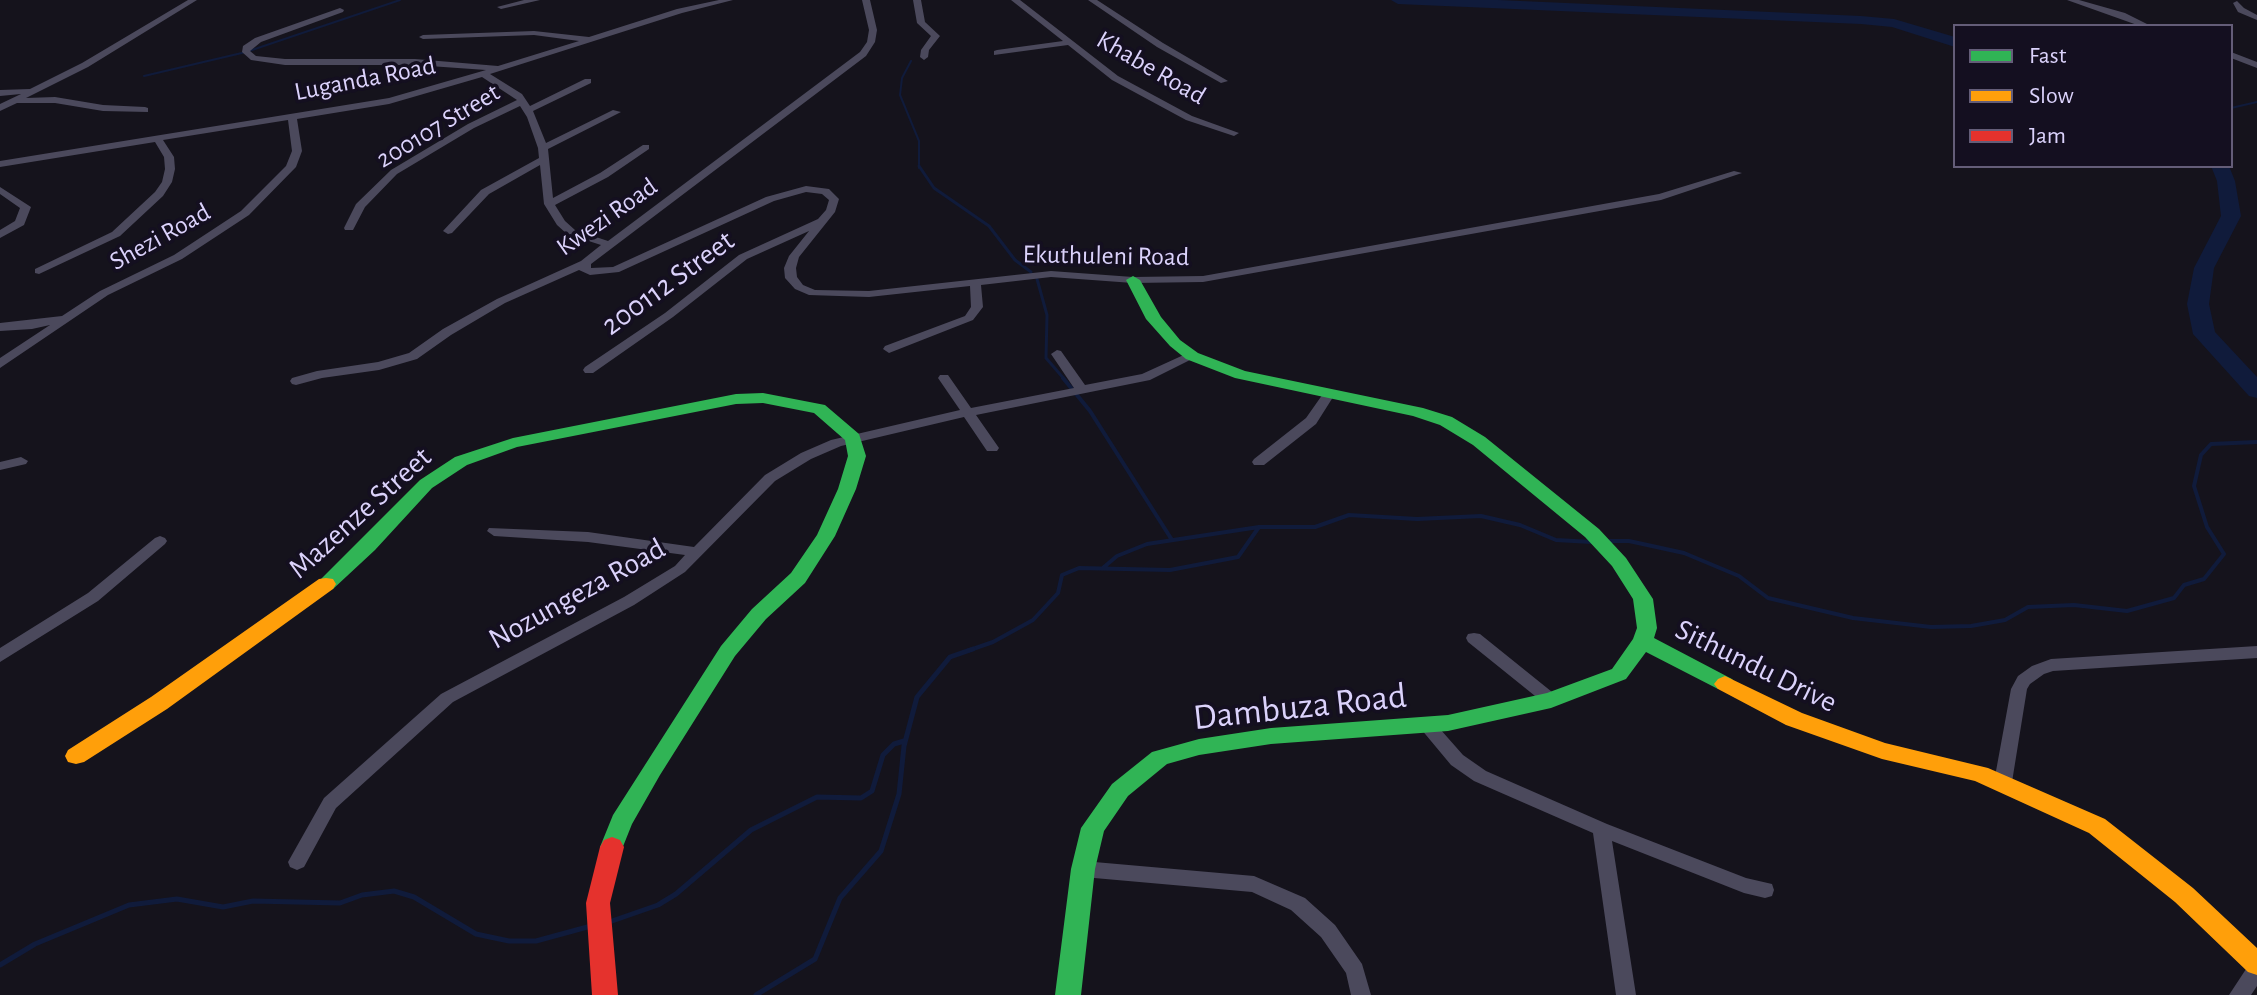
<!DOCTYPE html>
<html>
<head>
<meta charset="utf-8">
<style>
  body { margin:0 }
  #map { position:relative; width:2257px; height:995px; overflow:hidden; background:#15131c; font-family:"Alegreya Sans",sans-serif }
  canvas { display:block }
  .legend { position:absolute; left:1953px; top:24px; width:280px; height:144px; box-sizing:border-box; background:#140f20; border:2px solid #645d78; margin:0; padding:10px 14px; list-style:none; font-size:24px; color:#dbd2fb }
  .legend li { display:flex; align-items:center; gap:16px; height:40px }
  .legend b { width:40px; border:2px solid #645d78 }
</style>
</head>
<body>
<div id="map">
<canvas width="2257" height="995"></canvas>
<ul class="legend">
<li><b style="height:10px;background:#30b455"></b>Fast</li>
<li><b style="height:10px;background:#ff9f0a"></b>Slow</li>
<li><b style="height:10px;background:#e5322d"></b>Jam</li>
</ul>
</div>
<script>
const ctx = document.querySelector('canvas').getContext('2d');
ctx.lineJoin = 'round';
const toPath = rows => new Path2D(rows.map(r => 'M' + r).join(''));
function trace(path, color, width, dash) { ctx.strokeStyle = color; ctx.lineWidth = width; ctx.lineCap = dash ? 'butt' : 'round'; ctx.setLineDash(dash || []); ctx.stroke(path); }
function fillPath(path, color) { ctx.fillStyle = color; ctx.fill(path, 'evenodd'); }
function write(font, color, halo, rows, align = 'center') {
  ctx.font = font + ' "Alegreya Sans",sans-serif'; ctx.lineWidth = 7; ctx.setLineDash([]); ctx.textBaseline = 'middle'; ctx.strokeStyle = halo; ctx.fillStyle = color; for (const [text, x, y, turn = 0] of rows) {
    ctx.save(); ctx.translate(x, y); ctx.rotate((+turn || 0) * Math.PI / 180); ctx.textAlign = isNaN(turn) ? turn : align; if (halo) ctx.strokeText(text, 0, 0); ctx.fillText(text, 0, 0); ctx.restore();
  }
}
trace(toPath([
  [911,61,902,78,900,95,919,141,919,168],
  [144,76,246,52,400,0],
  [2231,108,2257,102]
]), '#101b3b', 2);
trace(toPath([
  [919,166,934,188,989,226,1015,260,1031,272],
  [1037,279,1047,315,1046,358,1065,380]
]), '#101b3b', 3);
trace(toPath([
  [1063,378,1090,411,1172,540],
  [1609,541,1629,541,1684,553,1739,576,1768,598,1853,618,1931,627,1971,626,2005,620,2028,607,2074,605,2127,611,2174,598,2184,585,2204,579,2224,554,2207,527,2194,486,2201,455,2211,444,2257,442],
  [1104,567,1117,556,1147,544,1259,527],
  [967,651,993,642,1033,620,1058,593,1062,575,1079,568,1170,570,1238,557,1259,527,1315,527,1349,515,1417,519,1481,516,1520,525,1556,540,1592,542]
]), '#101b3b', 4);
trace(toPath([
  [612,921,658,905,676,894,751,830,817,797,861,798,872,791,883,755,894,744,904,741],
  [0,965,35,944,129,905,177,899,223,907,253,901,340,903,362,895,394,891,414,897,476,934,509,941,536,941,591,926],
  [756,995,815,959,840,898,881,851,899,794,904,746,917,697,950,657,973,649]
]), '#101b3b', 5);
fillPath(toPath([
  [1391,0,1498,0,1861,16,1894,19,1955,37,1955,47,1892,27,1861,24,1398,4,1391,0],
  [2211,166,2229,166,2235,181,2241,216,2214,268,2209,304,2215,332,2257,377,2257,398,2249,396,2193,334,2187,304,2194,268,2221,216,2217,181,2211,166]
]), '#101b3b');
fillPath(toPath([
  [188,0,197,0,88,67,26,98,55,97,103,105,145,107,148,108,148,112,103,111,55,103,17,103,0,111,0,104,21,94,0,96,0,90,30,89,82,63,188,0],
  [524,0,540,0,501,9,497,7,524,0],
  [719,0,733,0,682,13,490,74,522,94,530,106,585,79,591,79,591,83,533,111,546,143,613,110,621,112,548,149,553,198,600,173,643,145,649,145,649,149,608,177,555,205,565,221,575,230,608,241,860,52,867,42,869,30,862,0,870,0,877,30,875,42,866,56,591,264,591,268,613,267,766,197,806,186,829,189,839,199,835,212,799,257,796,268,797,277,803,285,815,290,869,291,1051,271,1133,277,1203,276,1659,194,1734,171,1742,173,1661,200,1203,282,1133,283,1051,277,981,285,983,307,973,320,889,353,883,349,885,346,965,316,971,307,970,286,869,297,809,295,795,289,785,278,784,268,789,256,809,231,747,259,673,317,593,373,585,373,583,370,585,367,665,313,739,255,818,219,826,210,829,200,822,194,806,192,774,201,619,272,590,275,579,270,505,303,451,335,417,359,379,370,322,378,296,385,292,384,290,381,292,378,317,371,378,362,409,353,443,329,497,299,581,261,601,245,567,234,557,225,544,204,540,165,489,194,452,233,448,234,443,231,481,190,539,158,538,148,527,117,520,106,474,128,397,174,365,207,353,230,345,230,344,228,356,204,391,170,468,124,517,100,482,77,389,104,297,119,302,151,296,167,249,215,182,259,108,295,0,368,0,358,50,325,32,329,0,331,0,323,62,316,100,291,174,255,241,211,286,166,292,151,288,120,163,140,174,157,175,169,172,182,163,196,120,236,39,274,35,273,35,269,112,232,155,192,162,182,165,169,164,157,155,142,0,167,0,161,389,98,486,70,415,65,285,65,251,60,242,52,243,46,255,38,340,8,344,10,343,12,261,42,250,51,256,56,285,59,415,59,498,66,579,41,534,35,423,39,419,37,423,35,534,31,589,37,677,9,719,0],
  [913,0,921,0,925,22,940,36,929,50,928,57,924,60,920,57,921,50,931,36,917,23,913,0],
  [1011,0,1020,0,1118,76,1192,116,1239,133,1234,136,1186,120,1112,80,1068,45,994,55,994,51,997,50,1063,41,1011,0],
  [1088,0,1097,0,1163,43,1228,81,1221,83,1157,47,1088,0],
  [2067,0,2079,0,2125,13,2151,26,2140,26,2067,0],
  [2237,1,2244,8,2257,15,2257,20,2238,12,2233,3,2237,1],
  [2231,52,2257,62,2257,68,2231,58,2231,52],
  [0,187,31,207,24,225,0,238,0,230,15,221,20,208,0,194,0,187],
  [1057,350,1061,351,1085,385,1142,374,1188,353,1192,352,1198,356,1150,380,976,415,999,448,997,451,987,451,964,417,841,446,811,459,775,481,685,572,634,605,453,702,336,808,304,867,297,870,290,867,288,862,324,798,441,694,624,597,675,566,685,555,588,542,494,536,487,531,489,528,588,532,694,547,765,475,801,453,831,440,960,410,938,378,940,375,948,375,971,408,1074,388,1051,354,1057,350],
  [1329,390,1335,394,1316,424,1264,465,1254,465,1252,462,1254,459,1306,418,1325,391,1329,390],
  [21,457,28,461,26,464,0,470,0,462,21,457],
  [160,536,165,538,167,541,165,544,98,601,0,662,0,648,88,593,155,538,160,536],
  [1474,633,1480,634,1557,696,1559,700,1557,704,1551,706,1545,704,1468,642,1466,638,1468,634,1474,633],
  [2257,646,2257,658,2053,671,2044,674,2030,684,2027,689,2012,782,2009,787,2003,789,1997,787,1994,782,2011,689,2018,676,2032,666,2051,659,2257,646],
  [1427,719,1433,721,1463,755,1486,771,1607,824,1746,878,1772,884,1774,890,1772,896,1765,898,1744,893,1612,841,1636,995,1616,995,1593,833,1474,781,1451,765,1421,729,1419,725,1421,721,1427,719],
  [1083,861,1254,876,1305,898,1335,925,1362,964,1371,995,1351,995,1346,973,1321,937,1291,910,1252,892,1083,877,1076,874,1074,869,1076,864,1083,861],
  [2257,960,2257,986,2251,995,2229,995,2250,963,2257,960]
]), '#4b495c');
fillPath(toPath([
  [1133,276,1140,280,1161,317,1180,340,1198,353,1245,371,1423,408,1452,417,1485,437,1599,529,1626,558,1653,599,1657,628,1654,638,1732,679,1736,684,1732,689,1718,689,1646,652,1626,679,1551,708,1448,731,1271,744,1199,755,1167,764,1128,796,1104,831,1095,869,1081,995,1055,995,1071,869,1081,828,1112,784,1152,752,1199,739,1271,728,1448,715,1547,693,1612,669,1633,639,1637,628,1633,599,1612,566,1585,537,1473,445,1440,425,1413,416,1235,378,1186,359,1170,346,1146,319,1126,280,1133,276],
  [763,393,825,405,859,434,866,456,856,489,835,536,805,583,766,619,735,656,660,775,632,824,620,854,612,857,604,854,600,847,613,815,721,646,752,609,791,573,817,535,838,489,848,456,845,440,814,413,763,403,736,404,517,447,467,465,432,488,375,550,333,589,326,590,316,584,420,480,455,457,513,438,736,394,763,393]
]), '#30b455');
fillPath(toPath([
  [326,578,333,579,336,584,333,589,167,709,84,762,76,764,68,762,65,756,68,750,151,697,319,579,326,578],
  [1725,676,1802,713,1885,743,1988,768,2105,819,2193,888,2257,948,2257,975,2248,972,2175,902,2089,833,1975,781,1882,759,1786,725,1718,689,1714,684,1718,679,1725,676]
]), '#ff9f0a');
fillPath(toPath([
  [612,837,620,840,624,847,610,903,618,995,592,995,586,903,600,847,604,840,612,837]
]), '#e5322d');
write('26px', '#dbd2fb', '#140f20', [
  ["Khabe Road",1151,68,30],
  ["Luganda Road",365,79,-11],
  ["200107 Street",438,126,-31],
  ["Kwezi Road",607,217,-35],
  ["Shezi Road",160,237,-29],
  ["Ekuthuleni Road",1106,256,1]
]);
write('30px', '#dbd2fb', '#140f20', [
  ["200112 Street",668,283,-36],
  ["Mazenze Street",360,513,-42],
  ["Nozungeza Road",577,594,-29],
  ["Sithundu Drive",1756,666,26]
]);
write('36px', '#dbd2fb', '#140f20', [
  ["Dambuza Road",1300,707,-6]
]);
</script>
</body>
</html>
